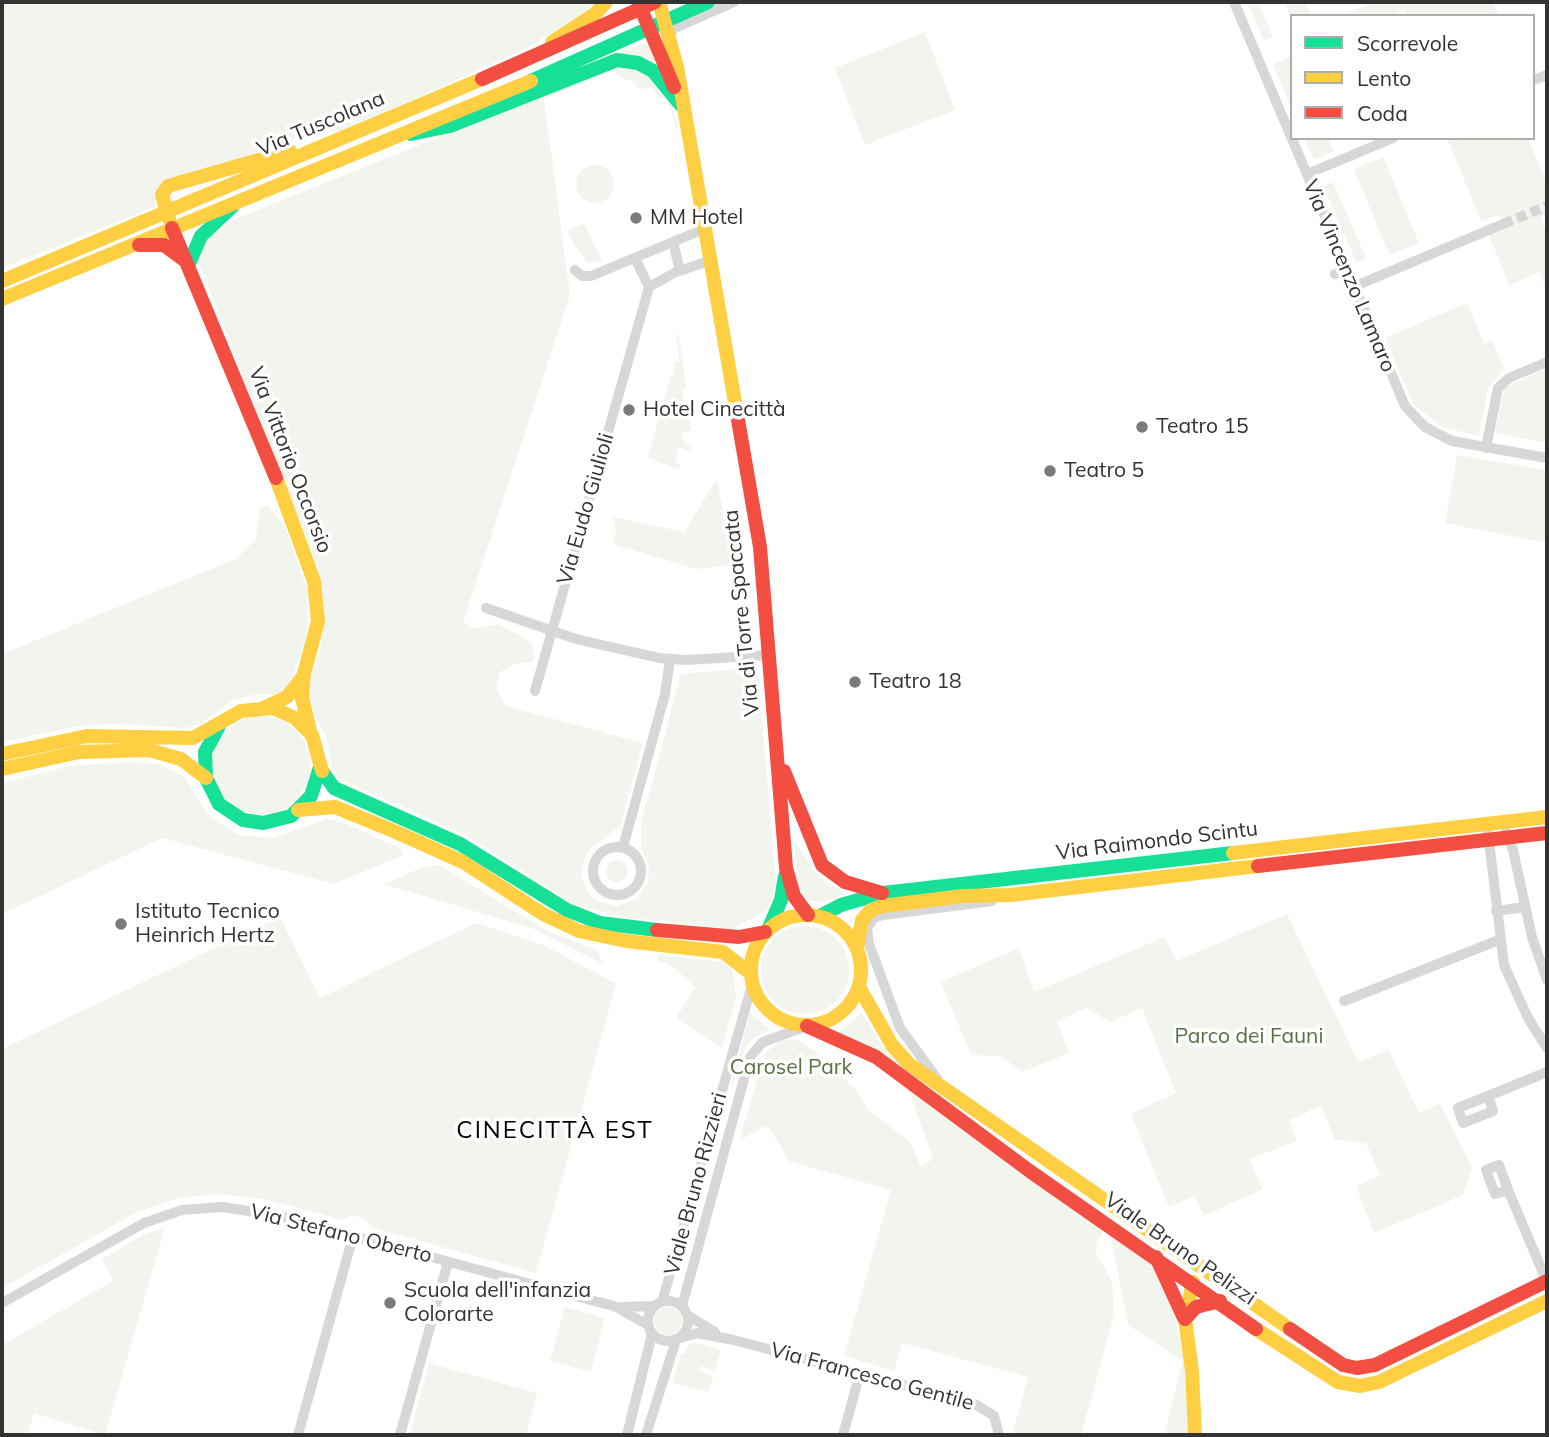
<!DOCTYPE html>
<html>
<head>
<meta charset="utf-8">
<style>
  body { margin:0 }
  #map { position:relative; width:1549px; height:1437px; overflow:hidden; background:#fff; font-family:Mulish,sans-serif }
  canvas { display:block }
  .frame { position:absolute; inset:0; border:4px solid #333; pointer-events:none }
  .legend { position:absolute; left:1290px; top:14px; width:245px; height:126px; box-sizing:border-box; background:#fff; border:2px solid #adadad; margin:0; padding:9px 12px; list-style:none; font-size:21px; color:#333 }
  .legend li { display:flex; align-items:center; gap:14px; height:35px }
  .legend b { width:35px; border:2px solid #adadad }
</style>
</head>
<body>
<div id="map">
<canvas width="1549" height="1437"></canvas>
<div class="frame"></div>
<ul class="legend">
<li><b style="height:9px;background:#16e098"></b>Scorrevole</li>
<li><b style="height:9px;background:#ffcf43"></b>Lento</li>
<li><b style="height:9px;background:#f24e42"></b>Coda</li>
</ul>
</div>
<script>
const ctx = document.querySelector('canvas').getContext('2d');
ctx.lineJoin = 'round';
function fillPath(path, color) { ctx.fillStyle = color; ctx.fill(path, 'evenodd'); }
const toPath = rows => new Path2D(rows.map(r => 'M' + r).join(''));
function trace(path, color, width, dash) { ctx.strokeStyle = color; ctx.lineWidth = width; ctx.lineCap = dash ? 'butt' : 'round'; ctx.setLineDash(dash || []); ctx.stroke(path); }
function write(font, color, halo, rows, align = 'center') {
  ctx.font = font + ' Mulish,sans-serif'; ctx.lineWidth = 7; ctx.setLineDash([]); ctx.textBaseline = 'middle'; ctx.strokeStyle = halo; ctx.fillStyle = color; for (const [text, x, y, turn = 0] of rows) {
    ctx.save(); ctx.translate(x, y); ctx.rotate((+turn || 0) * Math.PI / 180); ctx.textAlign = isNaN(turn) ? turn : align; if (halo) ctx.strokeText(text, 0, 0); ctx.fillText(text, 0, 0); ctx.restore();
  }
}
fillPath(toPath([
  [2,2,597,2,599,3,527,48,405,103,340,131,313,132,159,187,154,207,2,268],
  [1247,2,1258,2,1273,37,1264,41],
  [1284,2,1305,2,1311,16,1292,16,1292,19],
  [1374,2,1493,2,1499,16,1407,16,1404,10,1391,16,1351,16,1349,12],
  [925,32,955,110,865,145,835,68],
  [642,44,649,46,657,66,612,55],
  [1292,56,1292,109,1273,64],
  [618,65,644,70,672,104,680,137,665,97,661,99,652,88,638,89,634,82,618,76,615,69,544,99,570,295,463,622,475,629,497,624,522,637,532,645,535,658,532,662,515,664,500,672,496,688,506,706,643,743,620,826,590,849,582,864,581,877,587,891,597,901,616,906,636,900,648,882,649,865,641,847,641,824,681,674,748,668,758,672,776,884,768,909,733,929,622,917,572,903,468,836,338,778,332,769,327,739,307,701,307,691,319,654,325,618,321,575,198,261,208,237,228,222],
  [1304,138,1328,138,1334,151,1314,160],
  [1447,138,1528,138,1547,185,1547,214,1541,217,1547,232,1547,291,1539,272,1509,285,1489,235,1505,229,1499,215,1481,221],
  [1383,157,1419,243,1389,255,1354,169],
  '576 184a19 19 0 1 1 38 0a19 19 0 1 1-38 0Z',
  [1333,182,1366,258,1357,263,1323,186],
  [584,223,602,261,587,263,572,241,568,231],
  [1467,303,1484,343,1492,340,1504,369,1488,388,1479,436,1442,427,1413,404,1385,338],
  [676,335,679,335,686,389,682,391,692,430,682,432,684,444,691,447,689,451,679,448,676,453,678,455,675,462,681,465,678,470,648,457,671,375,675,374,673,362,679,361],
  [1547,368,1547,443,1495,433,1504,388],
  [1457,455,1547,470,1547,543,1445,523],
  [717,479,732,565,696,569,612,544,616,531,613,517,684,532],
  [268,505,285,527,308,592,307,633,294,673,284,690,274,695,258,694,233,700,201,724,186,728,115,724,78,726,2,742,2,654,236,559,256,539,260,508],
  '212 765a49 49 0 1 1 98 0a49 49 0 1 1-98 0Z',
  [129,762,159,764,185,777,207,814,238,835,273,838,327,819,345,823,400,848,403,855,334,884,162,838,2,914,2,783,70,766],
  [794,840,819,877,847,894,823,902,805,900,798,886],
  '606 871a11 11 0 1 1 22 0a11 11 0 1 1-22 0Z',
  [439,865,549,932,597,950,603,964,532,928,383,884,421,868],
  [1287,914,1358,1062,1389,1050,1419,1113,1440,1104,1472,1168,1463,1195,1374,1233,1356,1186,1380,1175,1366,1143,1335,1140,1321,1106,1289,1120,1297,1141,1249,1159,1263,1189,1203,1216,1195,1196,1169,1207,1131,1114,1176,1093,1142,1008,1110,1022,1087,1008,1057,1021,1069,1053,1022,1072,1001,1056,971,1055,941,982,1019,948,1034,992,1165,937,1176,961],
  [280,917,320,998,476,923,548,947,616,984,536,1273,370,1227,368,1221,354,1215,342,1220,265,1199,216,1194,180,1198,139,1211,2,1288,2,1049],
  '761 970a44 44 0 1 1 88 0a44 44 0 1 1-88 0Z',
  [659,955,723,962,732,969,736,996,722,1048,676,1018,696,987,668,963,657,962],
  [750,1013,770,1030,754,1037,745,1049,729,1094],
  [862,1013,883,1046,922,1082,879,1051,837,1034],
  [792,1039,801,1042,813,1050,857,1091,868,1110,909,1141,921,1167,933,1159,909,1090,1104,1231,1097,1243,1096,1254,1112,1281,1114,1315,1081,1435,1012,1435,1028,1377,902,1343,894,1371,844,1356,891,1190,789,1161,770,1129,765,1126,739,1141,765,1053,780,1041],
  [165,1227,105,1435,34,1413,27,1435,2,1435,2,1345,113,1281,102,1259,143,1235],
  [1111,1237,1149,1263,1159,1276,1172,1304,1184,1361,1188,1435,1164,1435,1183,1361,1128,1325],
  [565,1307,605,1318,591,1372,550,1361],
  '654 1321a14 14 0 1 1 28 0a14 14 0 1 1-28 0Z',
  [694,1342,721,1350,715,1370,700,1366,699,1371,713,1376,709,1392,673,1383,681,1353,685,1354,688,1346],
  [429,1363,537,1393,526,1435,410,1435]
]), '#f1f5ed');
trace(toPath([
  [1503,224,1547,206]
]), '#d6d6d6', 10, [10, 5]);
trace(toPath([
  [1234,2,1405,406,1425,427,1452,441,1547,458],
  [669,34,675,28,734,2],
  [1533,80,1547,75],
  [1307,174,1393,138],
  [673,242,680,271],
  [635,258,649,287],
  [575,270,582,276,591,276,704,229],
  [1335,274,1346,270],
  [649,287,676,272,709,261],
  [1353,287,1503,224],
  [1486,448,1498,388,1509,378,1547,362],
  [486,608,576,639,659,658,686,660,770,655],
  [535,691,649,287],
  [1487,824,1504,965,1528,1018,1547,1048],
  [1506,832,1513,850,1532,937,1547,980],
  '593 871a24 24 0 1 1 48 0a24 24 0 1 1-48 0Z',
  [623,847,665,694,670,659],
  [1496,911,1525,907],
  [1344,1001,1499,940],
  [938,1080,900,1028,869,944,867,928,874,918,883,915,992,901],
  [1488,1096,1493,1111,1463,1123,1458,1108,1488,1096,1547,1072],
  [1499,1165,1508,1190,1495,1194,1486,1170,1499,1165],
  [1508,1190,1547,1282],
  '648 1321a20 20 0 1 1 40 0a20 20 0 1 1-40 0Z',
  [662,1302,752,985],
  [2,1303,144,1223,182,1210,222,1207,280,1216,571,1295,614,1306,648,1325],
  [682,1306,750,1057,763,1042,807,1026],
  [621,1307,654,1306],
  [687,1315,715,1332],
  [680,1338,697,1333,734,1340,975,1404,994,1416,999,1435],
  [298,1435,353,1236],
  [400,1435,448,1262],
  [627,1435,652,1334],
  [646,1435,676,1340],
  [843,1435,860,1373]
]), '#d7d7d7', 10);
trace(toPath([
  [531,81,708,2],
  [411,134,450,126,617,60,638,63,653,71,680,104],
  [188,266,201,236,232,207],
  [218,728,205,752,206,778,219,804,243,820,263,823,291,816,311,796,320,767],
  [322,771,334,788,460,844,567,910,600,923,657,930],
  [820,916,841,905,883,893,1233,853],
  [768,930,781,900,785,876]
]), '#16e098', 14);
trace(toPath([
  [659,2,677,67,737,414],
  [552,42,596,13,606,2],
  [169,219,162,195,168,186,290,151],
  [2,281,482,79],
  [2,299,531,81],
  [276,478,314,581,318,621,304,674,302,698,310,731],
  [265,707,287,697,304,675],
  [2,754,87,736,193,738,241,711,273,708,295,718,312,735,322,771],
  [2,769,79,752,149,750,181,759,206,778],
  [298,810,335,807,396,832,463,862,543,914,579,931,626,941,723,952,750,973],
  [1233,853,1547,817],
  '751 970a55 55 0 1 1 110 0a55 55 0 1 1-110 0Z',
  [857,948,862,920,871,910,882,906,963,896,1011,895,1258,866],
  [859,987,892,1045,909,1064,1290,1329],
  [1193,1282,1185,1319,1192,1371,1195,1435],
  [1256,1329,1338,1382,1360,1386,1379,1382,1547,1301]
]), '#ffcf43', 14);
trace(toPath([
  [638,2,674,87],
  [482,79,655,2],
  [172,228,276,478],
  [139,245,164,245,183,259],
  [737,414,760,547,786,868,794,896,808,915],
  [784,771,822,865,845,882,882,893],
  [1258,866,1547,833],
  [657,930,739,937,765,932],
  [807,1026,876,1057,1031,1172,1256,1329],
  [1156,1257,1184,1318],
  [1185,1319,1196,1307,1220,1301],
  [1290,1329,1343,1365,1357,1368,1375,1365,1547,1281]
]), '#f24e42', 14);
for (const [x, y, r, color] of [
  [636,218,7,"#7a7a7a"],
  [629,410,7,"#7a7a7a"],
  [1142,427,7,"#7a7a7a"],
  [1050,471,7,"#7a7a7a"],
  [855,682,7,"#7a7a7a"],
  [121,924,7,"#7a7a7a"],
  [390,1303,7,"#7a7a7a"]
]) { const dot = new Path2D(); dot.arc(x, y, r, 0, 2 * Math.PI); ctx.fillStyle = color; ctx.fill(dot); trace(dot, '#fff', 2.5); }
write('21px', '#333', '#fff', [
  ["Via Tuscolana",321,124,-23],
  ["Via Vincenzo Lamaro",1349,276,67],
  ["Via Vittorio Occorsio",290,460,69],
  ["Via Eudo Giulioli",586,509,-74],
  ["Via di Torre Spaccata",742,613,-96],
  ["Via Raimondo Scintu",1157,841,-7],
  ["Viale Bruno Rizzieri",696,1184,-75],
  ["Via Stefano Oberto",341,1234,14],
  ["Viale Bruno Pelizzi",1180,1249,35],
  ["Via Francesco Gentile",872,1377,15]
]);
write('21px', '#333', '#fff', [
  ["MM Hotel",650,218],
  ["Hotel Cinecittà",643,410],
  ["Teatro 15",1156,427],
  ["Teatro 5",1064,471],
  ["Teatro 18",869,682],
  ["Istituto Tecnico",135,912],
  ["Heinrich Hertz",135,936],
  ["Scuola dell'infanzia",404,1291],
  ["Colorarte",404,1315]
], 'left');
write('21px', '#56703f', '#fff', [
  ["Parco dei Fauni",1249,1037],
  ["Carosel Park",791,1068]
]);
ctx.letterSpacing = '2px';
write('24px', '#000', '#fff', [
  ["CINECITTÀ EST",555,1131]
]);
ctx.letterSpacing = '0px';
</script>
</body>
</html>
